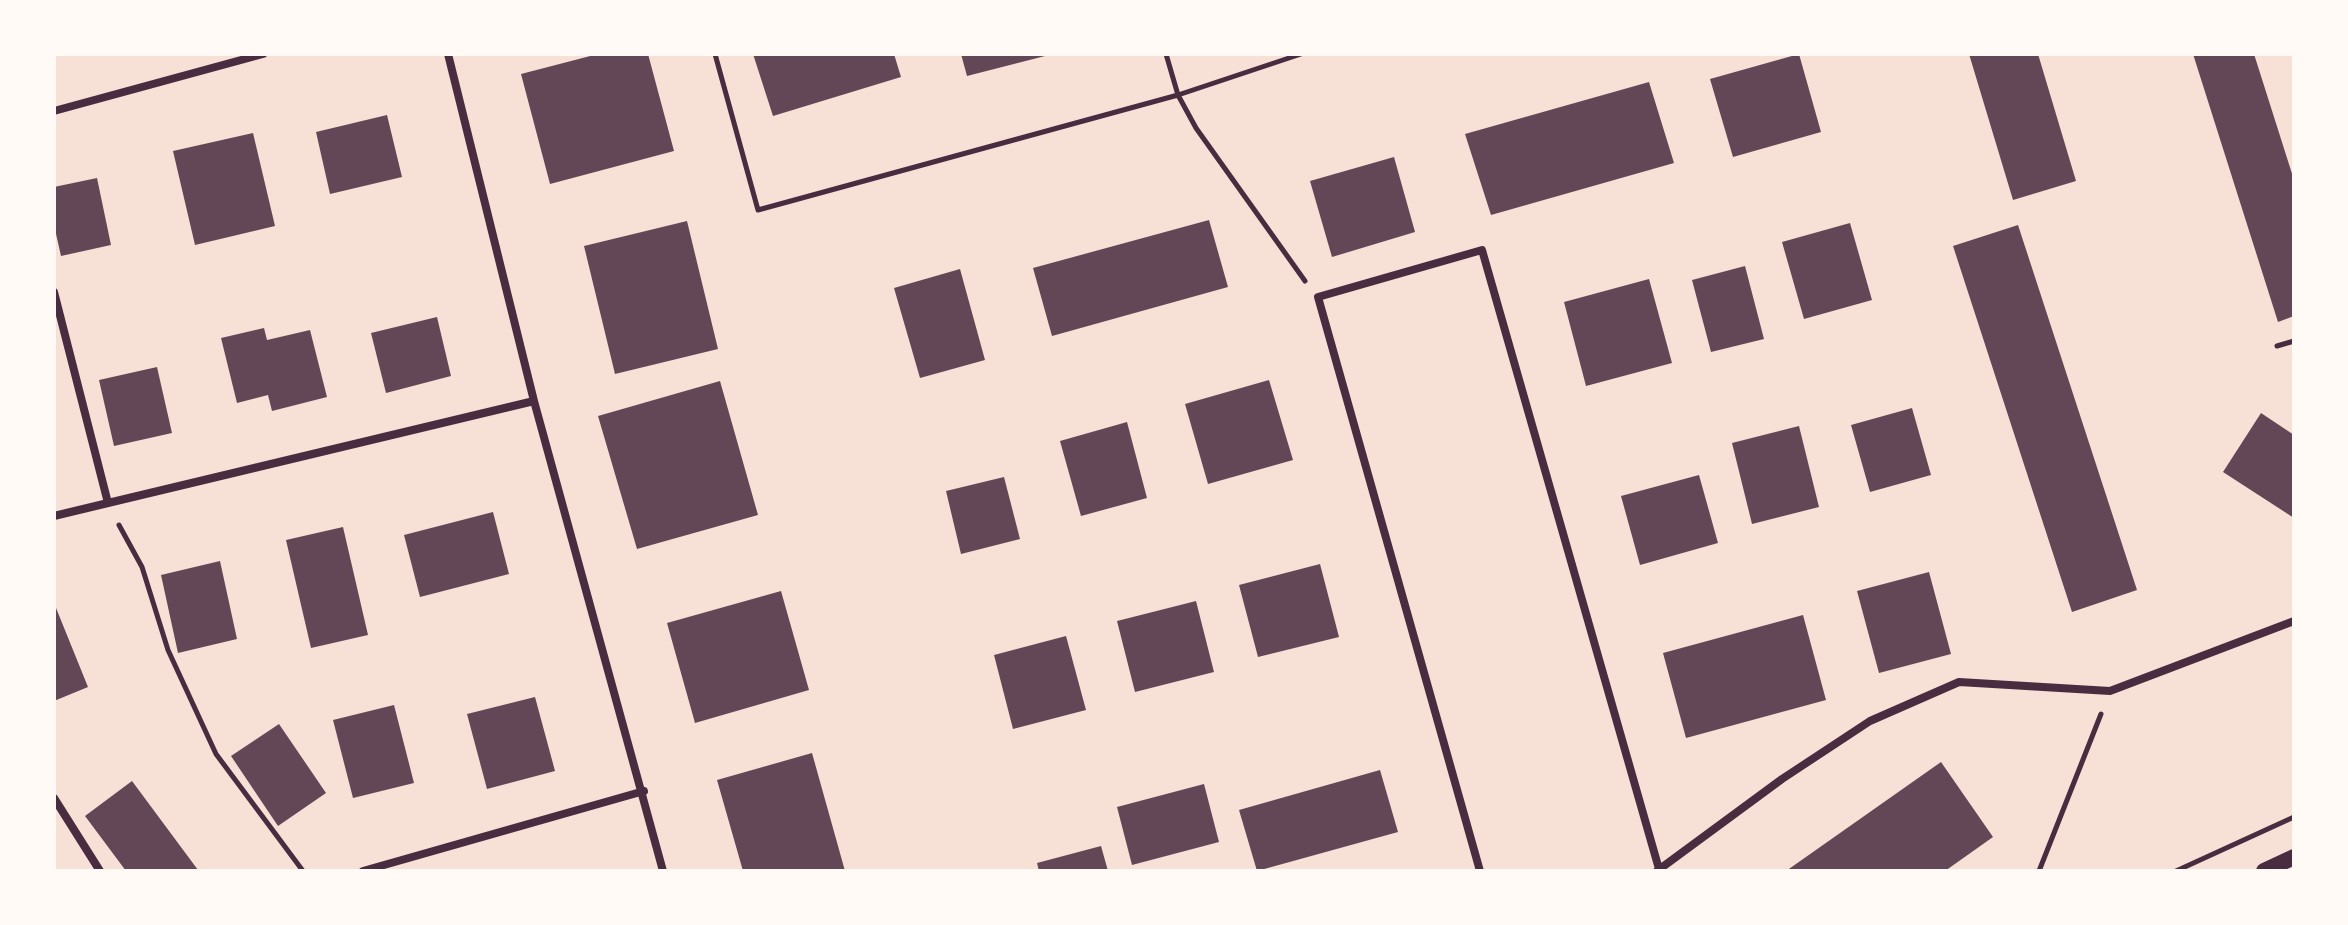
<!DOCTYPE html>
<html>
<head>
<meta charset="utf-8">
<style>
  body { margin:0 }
  #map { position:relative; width:2348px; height:925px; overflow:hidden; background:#f7e1d7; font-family:"Fira Sans Condensed",sans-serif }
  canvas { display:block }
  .frame { position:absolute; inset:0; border:56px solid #fffaf5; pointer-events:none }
</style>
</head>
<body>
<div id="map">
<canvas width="2348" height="925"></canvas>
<div class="frame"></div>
</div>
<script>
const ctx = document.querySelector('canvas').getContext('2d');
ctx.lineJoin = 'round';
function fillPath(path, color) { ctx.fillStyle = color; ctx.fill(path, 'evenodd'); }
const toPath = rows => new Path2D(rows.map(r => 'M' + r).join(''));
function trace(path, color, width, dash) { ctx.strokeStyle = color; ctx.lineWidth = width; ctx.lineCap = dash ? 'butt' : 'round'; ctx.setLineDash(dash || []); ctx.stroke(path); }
fillPath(toPath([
  [598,54,648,54,674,151,550,184,521,74],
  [753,54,894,54,901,77,773,116],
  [961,54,1049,54,1049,55,967,76],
  [1799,54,1821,132,1733,157,1710,79],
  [1969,54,2038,54,2076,181,2013,200],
  [2193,54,2254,54,2294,180,2294,316,2278,322],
  [1649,82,1674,163,1491,215,1465,134],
  [387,115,402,177,330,194,316,132],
  [253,133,275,226,195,245,173,151],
  [1394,157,1415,232,1332,257,1310,181],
  [97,178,111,245,61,256,54,225,54,187],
  [1209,220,1228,287,1052,336,1033,268],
  [687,221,718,349,615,374,584,246],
  [1850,223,1872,300,1804,319,1782,242],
  [2018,225,2137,590,2072,612,1953,246],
  [1745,266,1764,339,1711,352,1692,280],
  [960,269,985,360,920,378,894,288],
  [1649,279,1672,363,1586,386,1564,302],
  [437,317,451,376,386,393,371,333],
  [264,328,267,340,310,330,327,397,272,411,268,395,237,403,221,338],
  [157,367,172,433,114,446,99,380],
  [1269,380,1293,460,1208,484,1185,404],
  [720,381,758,515,637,549,598,416],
  [1912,408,1931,475,1870,492,1851,425],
  [2261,413,2294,435,2294,518,2223,472],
  [1127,422,1147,498,1081,516,1060,441],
  [1799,426,1819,507,1752,524,1732,443],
  [1699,475,1718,543,1640,565,1621,496],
  [1004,477,1020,539,961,554,946,491],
  [493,512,509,574,420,597,404,535],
  [343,527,368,635,311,648,286,540],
  [220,561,237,639,178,653,161,575],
  [1320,564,1339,637,1258,657,1239,585],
  [1929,572,1951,654,1879,673,1857,591],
  [781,591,809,690,695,723,667,623],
  [1196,601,1214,672,1135,692,1117,621],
  [54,603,88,687,54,701],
  [1803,615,1826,700,1686,738,1663,653],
  [1066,636,1086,710,1013,729,994,655],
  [535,697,555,771,487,789,467,714],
  [394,705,414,783,353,798,333,720],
  [279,724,326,793,278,826,231,756],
  [812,753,845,871,743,871,717,780],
  [1941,762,1993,837,1945,871,1786,871],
  [1380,770,1398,832,1257,871,1239,810],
  [132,781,198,870,196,871,126,871,85,816],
  [1204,784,1219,842,1132,865,1117,807],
  [1101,846,1108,871,1039,871,1037,863]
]), '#644757');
trace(toPath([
  [715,54,758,210,1178,95,1301,54],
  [1166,54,1178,95,1196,128,1305,281],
  [2277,346,2294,341],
  [119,525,142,567,168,650,216,754,303,871],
  [2039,871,2101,714],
  [2176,871,2294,817]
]), '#4a2c40', 5);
trace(toPath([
  [448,54,534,401,663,871],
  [54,111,263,54],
  [54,292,108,503,54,516],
  [108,503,534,401],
  [54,798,100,871],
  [363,871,644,791],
  [1480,871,1318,297,1482,250,1659,869],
  [1657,871,1782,779,1870,721,1959,682,2110,691,2294,621]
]), '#4a2c40', 8);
trace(toPath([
  [2264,871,2294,857]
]), '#4a2c40', 16);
</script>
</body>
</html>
